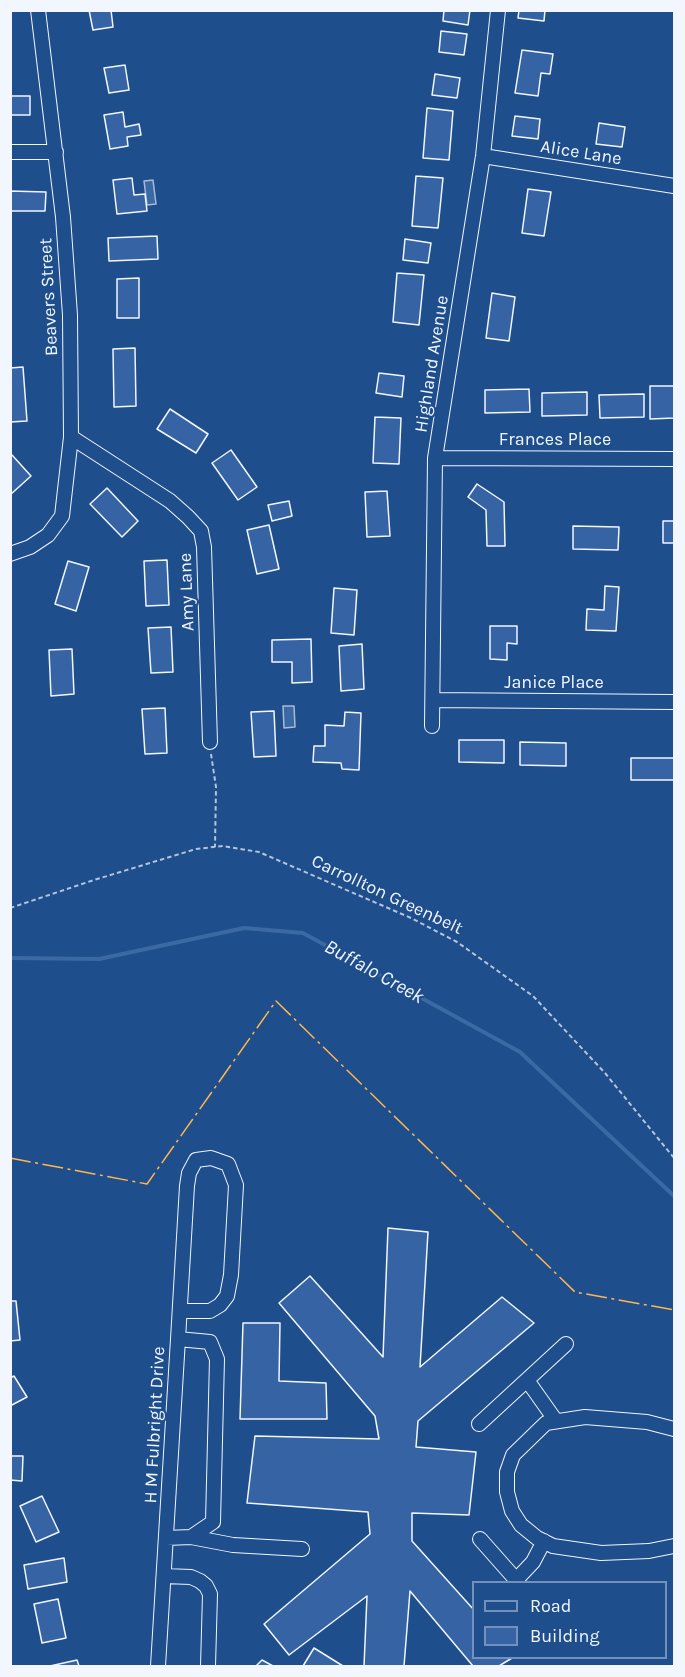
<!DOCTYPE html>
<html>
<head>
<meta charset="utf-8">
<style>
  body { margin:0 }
  #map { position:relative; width:685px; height:1677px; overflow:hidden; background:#1f4e8c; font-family:Karla,sans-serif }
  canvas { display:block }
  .frame { position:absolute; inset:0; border:12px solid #f2f6ff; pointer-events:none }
  .legend { position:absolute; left:472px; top:1581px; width:195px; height:78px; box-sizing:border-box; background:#1f4e8c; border:2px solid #7391ba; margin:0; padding:8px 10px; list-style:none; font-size:18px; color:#f2f6ff }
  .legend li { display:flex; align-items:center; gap:12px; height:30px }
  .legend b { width:30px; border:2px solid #7391ba }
</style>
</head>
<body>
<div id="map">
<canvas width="685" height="1677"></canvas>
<div class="frame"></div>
<ul class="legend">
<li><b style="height:8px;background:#1f4e8c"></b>Road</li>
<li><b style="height:16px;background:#3563a3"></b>Building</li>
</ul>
</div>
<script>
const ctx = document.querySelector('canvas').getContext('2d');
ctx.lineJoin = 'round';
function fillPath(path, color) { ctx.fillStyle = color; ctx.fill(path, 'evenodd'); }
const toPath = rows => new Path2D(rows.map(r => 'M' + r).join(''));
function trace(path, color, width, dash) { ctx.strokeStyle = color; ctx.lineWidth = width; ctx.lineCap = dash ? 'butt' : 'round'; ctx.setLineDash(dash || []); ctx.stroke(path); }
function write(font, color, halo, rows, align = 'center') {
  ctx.font = font + ' Karla,sans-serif'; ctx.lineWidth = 4.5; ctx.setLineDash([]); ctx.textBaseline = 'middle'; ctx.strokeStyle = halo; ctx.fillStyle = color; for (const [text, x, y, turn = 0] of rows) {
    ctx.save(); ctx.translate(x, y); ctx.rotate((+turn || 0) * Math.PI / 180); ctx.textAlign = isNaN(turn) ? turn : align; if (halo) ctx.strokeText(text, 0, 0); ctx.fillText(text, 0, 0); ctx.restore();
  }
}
const water = toPath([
  [153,180,156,204,147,205,144,181,153,180],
  [283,706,294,706,295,727,284,728,283,706]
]);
fillPath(water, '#3b69a3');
trace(water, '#a8bbd7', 1.5);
trace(toPath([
  [10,958,99,959,244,928,303,933,520,1052,674,1196]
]), '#3b69a3', 4);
const building = toPath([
  [89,10,111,10,113,27,93,30,89,10],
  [444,10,470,10,468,25,443,21,444,10],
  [519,10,545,10,544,21,518,18,519,10],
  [441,31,467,34,464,55,439,52,441,31],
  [522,50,553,54,550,74,541,73,538,96,515,93,522,50],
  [125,65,129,90,109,93,104,68,125,65],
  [435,74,460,78,457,98,432,95,435,74],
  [10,96,30,96,30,115,10,115,10,96],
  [427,108,453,111,449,160,423,158,427,108],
  [123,112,125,127,139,124,141,135,127,137,128,146,110,149,104,115,123,112],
  [515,116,540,119,538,139,512,136,515,116],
  [599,123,625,127,622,147,596,144,599,123],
  [416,176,443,178,438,228,412,226,416,176],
  [132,178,134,195,145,194,147,211,117,214,113,180,132,178],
  [528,189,551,192,544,236,522,233,528,189],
  [10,191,46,192,45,211,10,211,10,191],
  [157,236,158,259,109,261,108,238,157,236],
  [405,239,431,243,428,263,403,260,405,239],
  [397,273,424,275,419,325,393,322,397,273],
  [139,278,139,318,117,318,117,279,139,278],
  [492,293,515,297,509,341,486,338,492,293],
  [135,348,136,406,114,407,113,349,135,348],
  [23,367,27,421,10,422,10,368,23,367],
  [379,373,404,376,402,397,376,393,379,373],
  [650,386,674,386,674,418,650,419,650,386],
  [529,389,530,412,485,413,485,390,529,389],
  [587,392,587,415,542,416,542,393,587,392],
  [644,394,644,417,600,418,599,395,644,394],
  [170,409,208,434,196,453,157,429,170,409],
  [375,417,401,418,399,464,373,463,375,417],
  [231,450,257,487,238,500,212,463,231,450],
  [12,455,31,476,10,495,10,456,12,455],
  [477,484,504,502,505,546,487,546,486,510,468,497,477,484],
  [107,488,138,521,122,537,90,504,107,488],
  [387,491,390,536,367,537,365,492,387,491],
  [289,501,292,516,272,521,268,505,289,501],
  [663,521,674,521,674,543,663,543,663,521],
  [269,525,279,569,257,574,247,530,269,525],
  [573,526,619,527,618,550,573,549,573,526],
  [167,560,169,605,146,606,144,561,167,560],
  [68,561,89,567,76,611,55,604,68,561],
  [605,586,619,587,616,631,586,630,587,609,604,610,605,586],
  [334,588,357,590,354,635,331,633,334,588],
  [490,626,517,626,517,644,507,643,507,660,490,659,490,626],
  [171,627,173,672,151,673,148,628,171,627],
  [311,639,312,682,292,683,292,662,272,662,272,640,311,639],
  [362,644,364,689,341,691,339,646,362,644],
  [72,649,74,694,51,696,49,650,72,649],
  [165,708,167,753,145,754,142,709,165,708],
  [274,711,276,756,254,757,251,712,274,711],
  [345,712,361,713,359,770,342,769,341,763,313,762,314,746,325,746,325,725,344,726,345,712],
  [459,740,504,740,504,763,459,762,459,740],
  [520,742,566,743,566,766,520,765,520,742],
  [631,758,674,758,674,780,631,780,631,758],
  [388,1228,428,1232,420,1367,502,1297,534,1323,418,1421,416,1447,476,1452,469,1515,412,1513,412,1541,474,1610,474,1658,512,1658,499,1666,473,1666,410,1591,404,1666,364,1666,367,1596,289,1655,264,1624,370,1534,368,1512,247,1503,255,1436,379,1439,375,1416,279,1303,310,1276,383,1357,388,1228],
  [10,1301,16,1301,20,1340,10,1341,10,1301],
  [243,1323,280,1323,279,1381,326,1383,327,1419,240,1419,243,1323],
  [14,1376,27,1397,10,1406,10,1378,14,1376],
  [10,1456,23,1456,22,1481,10,1480,10,1456],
  [42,1496,59,1532,36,1542,20,1506,42,1496],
  [64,1558,67,1582,28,1589,24,1565,64,1558],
  [58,1599,66,1638,42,1643,34,1604,58,1599],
  [314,1648,343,1666,303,1666,314,1648],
  [77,1660,79,1666,50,1666,77,1660],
  [262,1660,273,1666,256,1666,262,1660]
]);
fillPath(building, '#3563a3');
trace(building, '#f2f6ff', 1.5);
const minor = toPath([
  [10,152,56,152],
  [483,156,674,186],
  [71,437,170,501,188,517,201,531,204,547,210,742],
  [435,458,674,459],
  [10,554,30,547,48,535,62,516,71,437,70,315,63,217,38,10],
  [433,700,674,702],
  [432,726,435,458,483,156,498,10],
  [527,1380,556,1421],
  [479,1424,566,1344],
  [674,1429,647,1422,585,1417,546,1423,513,1455,507,1472,507,1492,512,1511,521,1525,537,1538,553,1546,601,1553,649,1551,674,1546],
  [191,1537,233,1545,302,1549],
  [166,1538,191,1537,213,1522,217,1359,210,1342,178,1339],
  [480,1539,518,1582],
  [164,1576,191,1577,200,1581,206,1586,210,1594,208,1666],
  [516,1580,533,1562,544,1541],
  [158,1666,178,1339,187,1186,189,1173,196,1160,211,1158,228,1164,236,1185,231,1275,227,1296,220,1305,210,1311,180,1311]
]);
trace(minor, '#f2f6ff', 16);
trace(toPath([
  [211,754,216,787,215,847],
  [10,908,94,880,196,849,223,846,259,852,411,918,457,942,533,996,605,1073,674,1158]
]), '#b3c4dc', 2, [4.5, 3]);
trace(minor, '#1f4e8c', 14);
trace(toPath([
  [10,1158,147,1184,276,1001,575,1292,674,1310]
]), '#ffb74d', 1.5, [21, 4.5, 3, 4.5]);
write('18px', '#f2f6ff', '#1f4e8c', [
  ["Alice Lane",581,153,9],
  ["Beavers Street",49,297,-93],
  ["Highland Avenue",432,364,-81],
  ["Frances Place",555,440],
  ["Amy Lane",187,592,-92],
  ["Janice Place",554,683],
  ["Carrollton Greenbelt",387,895,25],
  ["H M Fulbright Drive",155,1425,-87]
]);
write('italic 20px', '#f2f6ff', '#1f4e8c', [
  ["Buffalo Creek",374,972,29]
]);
</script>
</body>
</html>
